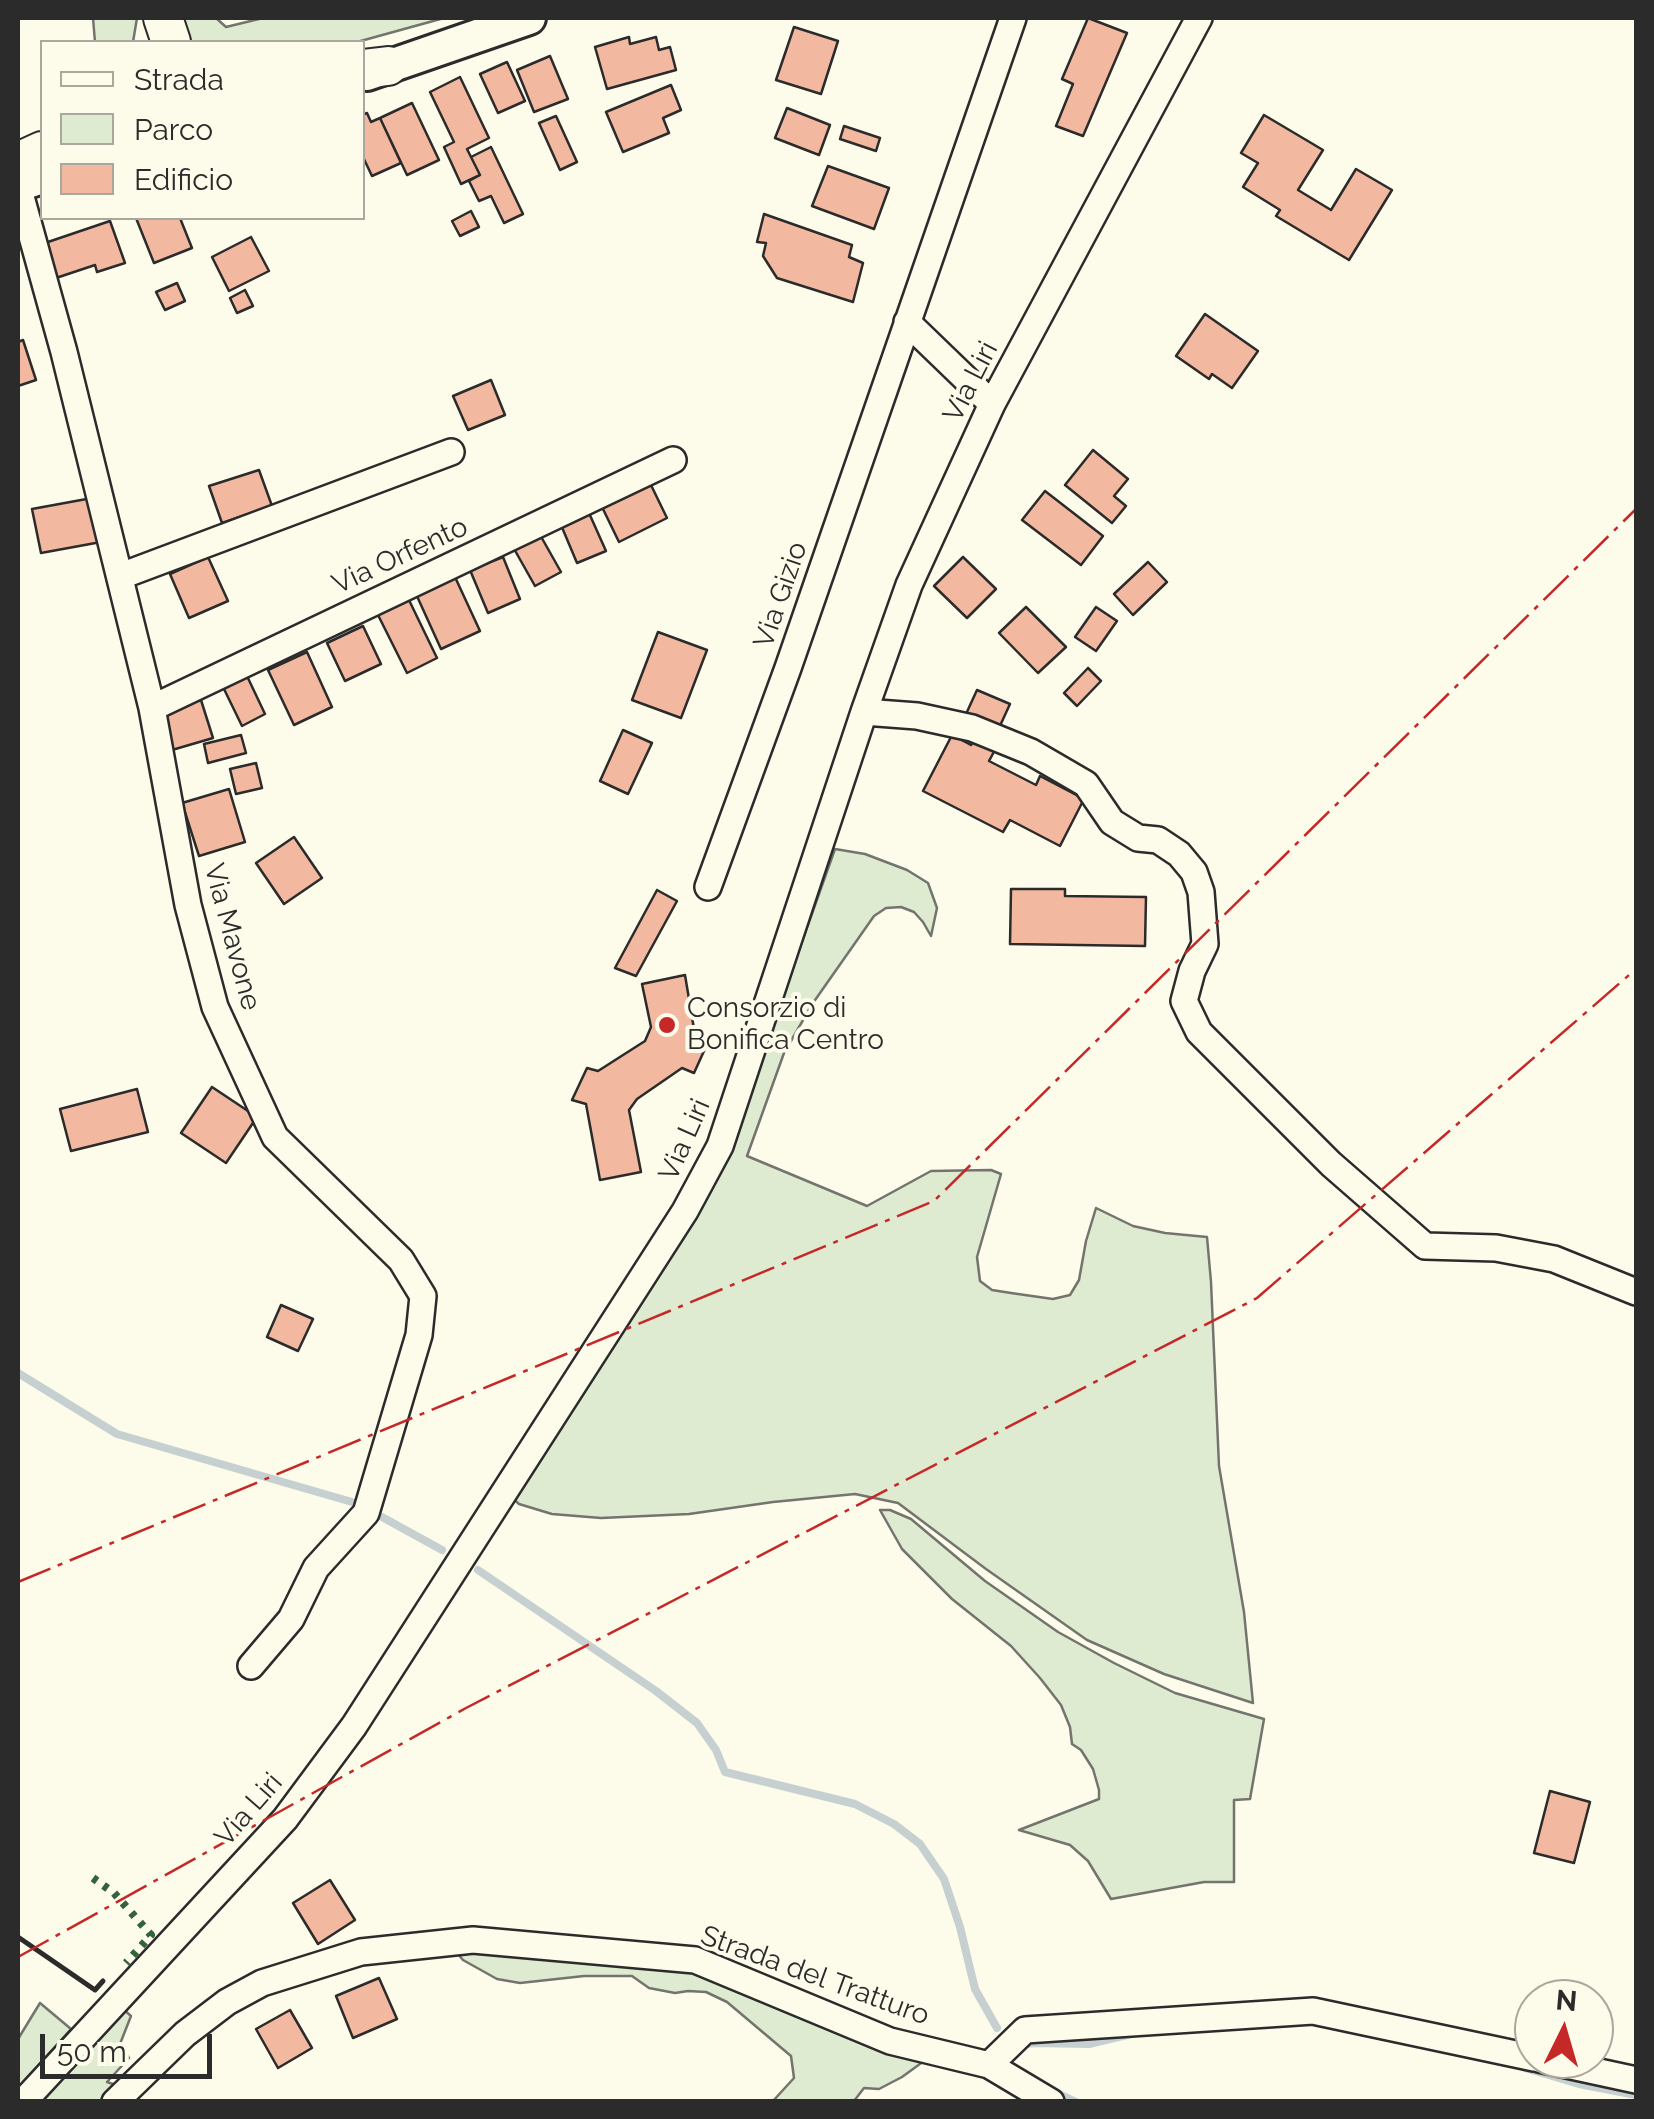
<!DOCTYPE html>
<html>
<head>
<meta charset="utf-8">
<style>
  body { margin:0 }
  #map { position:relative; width:1654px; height:2119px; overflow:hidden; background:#fdfbea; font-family:Raleway,sans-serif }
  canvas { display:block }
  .frame { position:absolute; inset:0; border:20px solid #2b2b2b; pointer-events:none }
  .legend { position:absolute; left:40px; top:40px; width:325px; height:180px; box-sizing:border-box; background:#fdfbea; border:2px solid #a9a89e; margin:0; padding:12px 18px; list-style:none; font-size:30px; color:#2b2b2b }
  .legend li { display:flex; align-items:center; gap:20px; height:50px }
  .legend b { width:50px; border:2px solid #a9a89e }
  .north { position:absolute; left:1514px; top:1979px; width:100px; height:100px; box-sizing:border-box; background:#fdfbea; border:2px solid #a9a89e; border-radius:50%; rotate:5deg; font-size:28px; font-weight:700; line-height:40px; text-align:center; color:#2b2b2b }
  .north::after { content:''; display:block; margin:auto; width:35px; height:45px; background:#c62828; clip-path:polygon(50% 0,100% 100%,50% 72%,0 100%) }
  .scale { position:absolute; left:40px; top:2034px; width:172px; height:45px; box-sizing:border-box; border:5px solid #2b2b2b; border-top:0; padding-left:12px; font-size:30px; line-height:35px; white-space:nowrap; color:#2b2b2b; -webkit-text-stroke:8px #fdfbea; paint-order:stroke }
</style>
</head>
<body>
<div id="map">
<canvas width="1654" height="2119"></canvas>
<div class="frame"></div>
<ul class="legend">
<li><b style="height:12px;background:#fdfbea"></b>Strada</li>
<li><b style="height:28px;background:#deebd1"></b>Parco</li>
<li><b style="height:28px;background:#f2b8a0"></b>Edificio</li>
</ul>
<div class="north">N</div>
<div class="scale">50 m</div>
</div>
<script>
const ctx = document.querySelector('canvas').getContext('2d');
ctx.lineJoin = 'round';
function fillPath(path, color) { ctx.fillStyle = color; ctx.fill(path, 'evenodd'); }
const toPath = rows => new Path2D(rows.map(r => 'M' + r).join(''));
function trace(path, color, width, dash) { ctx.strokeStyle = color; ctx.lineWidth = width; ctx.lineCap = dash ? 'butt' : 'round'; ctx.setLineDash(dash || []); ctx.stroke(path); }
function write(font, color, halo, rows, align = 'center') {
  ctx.font = font + ' Raleway,sans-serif'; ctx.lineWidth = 8; ctx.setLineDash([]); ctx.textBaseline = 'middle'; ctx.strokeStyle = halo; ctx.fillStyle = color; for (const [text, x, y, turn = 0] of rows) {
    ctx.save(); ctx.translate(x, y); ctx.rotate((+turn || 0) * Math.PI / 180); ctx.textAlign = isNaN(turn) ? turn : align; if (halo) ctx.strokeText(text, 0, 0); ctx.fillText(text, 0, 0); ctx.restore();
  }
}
const green = toPath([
  [93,18,137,18,133,42,95,42,93,18],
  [173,18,216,18,226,27,263,18,444,18,357,42,185,42,173,18],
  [835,849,865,854,907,870,928,883,937,908,931,936,923,922,914,912,901,907,886,908,874,916,813,1003,784,1053,747,1156,867,1206,931,1171,991,1170,1001,1174,977,1257,980,1281,992,1290,1011,1293,1053,1299,1070,1295,1079,1280,1086,1241,1096,1208,1133,1226,1165,1233,1207,1237,1211,1282,1219,1466,1244,1612,1253,1703,1164,1674,1087,1640,986,1569,898,1503,855,1494,773,1502,689,1514,601,1518,552,1514,519,1504,508,1494,726,1155,835,849],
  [880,1510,890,1510,911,1519,985,1581,1058,1632,1114,1663,1175,1693,1264,1719,1250,1799,1234,1800,1234,1882,1204,1882,1111,1899,1088,1861,1070,1845,1019,1830,1099,1799,1099,1790,1093,1769,1081,1750,1072,1744,1070,1727,1061,1705,1040,1678,1011,1646,952,1599,902,1549,880,1510],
  [453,1948,697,1967,924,2061,902,2077,879,2089,864,2088,854,2101,773,2101,794,2078,791,2056,727,2002,706,1992,688,1991,675,1993,649,1988,632,1976,584,1976,520,1983,497,1979,463,1960,453,1948],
  [40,2003,71,2029,18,2088,18,2039,40,2003],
  [123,2009,131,2016,120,2044,129,2058,107,2082,116,2085,132,2101,34,2102,123,2009]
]);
fillPath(green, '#deebd1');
trace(green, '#74746e', 2.5);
trace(toPath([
  [18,1373,117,1434,352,1502],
  [382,1517,442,1550],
  [478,1570,656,1691,697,1723,716,1750,725,1772,855,1804,894,1824,920,1844,944,1879,960,1927,975,1989,997,2028],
  [1021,2045,1033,2043,1089,2044,1131,2034],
  [1525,2068,1579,2084,1636,2095],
  [1053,2091,1076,2102]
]), '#c7d0d0', 8);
const building = toPath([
  [1088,18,1127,33,1083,136,1056,126,1073,84,1062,79,1088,18],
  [794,27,838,41,821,94,776,80,794,27],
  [629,37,630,44,656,37,659,50,670,47,676,70,607,89,595,47,629,37],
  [550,56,568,99,534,112,517,70,550,56],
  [507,62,525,101,498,113,480,74,507,62],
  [460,77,489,138,467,149,480,175,461,184,444,147,454,142,430,92,460,77],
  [671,85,681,110,663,118,669,133,623,152,606,112,671,85],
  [412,103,439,160,407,175,380,118,412,103],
  [787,108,830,125,819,155,775,138,787,108],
  [367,113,371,122,380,118,401,163,372,176,362,155,362,115,367,113],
  [1264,115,1323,150,1298,190,1331,210,1356,169,1392,190,1349,260,1276,216,1280,210,1243,187,1258,163,1241,153,1264,115],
  [556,116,577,162,560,170,539,123,556,116],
  [844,126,880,138,876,151,840,139,844,126],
  [491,147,523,214,504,223,491,196,479,201,469,181,480,175,471,157,491,147],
  [828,166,889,188,874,229,812,206,828,166],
  [471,211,479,227,460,236,452,221,471,211],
  [764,214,852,245,849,257,863,263,853,302,777,278,763,256,766,243,757,242,764,214],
  [136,218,180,218,192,248,154,263,136,218],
  [110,221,125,263,97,272,95,265,56,278,45,243,110,221],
  [251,237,269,271,229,291,212,257,251,237],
  [177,283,185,301,165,310,156,292,177,283],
  [245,290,253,306,237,313,230,298,245,290],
  [1205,314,1258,351,1232,388,1212,374,1209,379,1176,356,1205,314],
  [23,340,36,380,18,386,18,342,23,340],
  [491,380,505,415,468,430,453,396,491,380],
  [1093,450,1128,479,1114,496,1126,506,1112,523,1065,485,1093,450],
  [259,470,272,506,222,523,209,486,259,470],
  [650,483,667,518,619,542,602,507,650,483],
  [1045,491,1103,536,1081,565,1022,520,1045,491],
  [92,498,101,542,41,553,32,509,92,498],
  [589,513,606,551,577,563,561,525,589,513],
  [539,533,561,572,535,586,513,547,539,533],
  [208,557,228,601,189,618,170,574,208,557],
  [503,557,520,599,488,613,470,570,503,557],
  [963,557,996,589,967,618,934,586,963,557],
  [1148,562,1167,582,1133,615,1114,594,1148,562],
  [455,577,480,631,441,649,416,594,455,577],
  [408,598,437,658,407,673,377,613,408,598],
  [1026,607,1066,647,1038,673,999,633,1026,607],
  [1096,607,1117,621,1096,651,1075,637,1096,607],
  [363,626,381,664,345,681,327,643,363,626],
  [658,632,707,650,681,718,632,700,658,632],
  [307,652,332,707,294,725,268,670,307,652],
  [1088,668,1101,681,1077,706,1064,693,1088,668],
  [247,676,265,714,242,726,223,687,247,676],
  [977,690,1010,704,999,728,966,714,977,690],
  [201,700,213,738,172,750,160,712,201,700],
  [623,730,652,743,628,794,600,781,623,730],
  [241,735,246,753,208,763,204,744,241,735],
  [952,735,971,745,976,738,996,748,989,761,1036,785,1040,776,1084,799,1060,846,1010,820,1003,832,923,791,952,735],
  [256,763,262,788,236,794,230,769,256,763],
  [229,789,245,842,199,856,182,803,229,789],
  [294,837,322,878,284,904,256,863,294,837],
  [1011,889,1065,889,1065,896,1146,897,1145,946,1010,944,1011,889],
  [657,890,677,901,636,976,615,968,657,890],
  [685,975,695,1035,709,1040,694,1073,682,1068,637,1099,629,1110,641,1172,600,1180,586,1104,572,1100,587,1068,598,1071,645,1041,651,1027,642,984,685,975],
  [212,1087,257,1117,226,1163,181,1133,212,1087],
  [137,1089,148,1132,71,1151,60,1109,137,1089],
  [281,1305,313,1319,298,1351,267,1337,281,1305],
  [1550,1791,1590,1802,1574,1863,1534,1853,1550,1791],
  [330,1880,355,1920,318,1944,293,1903,330,1880],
  [379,1978,397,2019,353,2038,336,1996,379,1978],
  [290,2010,312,2048,278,2068,256,2029,290,2010]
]);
fillPath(building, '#f2b8a0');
trace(building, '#2b2b2b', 2.5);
const minor = toPath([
  [18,186,64,352,152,708,188,905,215,1007,275,1137,401,1260,423,1296,419,1335,366,1513,316,1568,291,1619,251,1666],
  [907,322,992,404],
  [121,576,451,452],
  [152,708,673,460],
  [864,712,917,716,972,728,1031,752,1086,784,1112,822,1138,838,1158,840,1179,854,1194,872,1201,892,1205,944,1192,971,1184,1001,1199,1032,1331,1164,1425,1246,1496,1248,1554,1259,1636,1292],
  [708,887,788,668,1013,18],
  [1539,2059,1636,2080],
  [989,2065,1025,2030,1313,2011,1534,2058],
  [23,2102,285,1819,354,1726,685,1211,720,1146,864,712,909,585,992,404,1199,18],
  [115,2102,185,2034,227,2002,262,1983,361,1952,473,1940,695,1960,890,2041,989,2065,1051,2102]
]);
const major = toPath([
  [367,74,529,18],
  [18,185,42,177]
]);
const highway = toPath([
  [163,18,171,42],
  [362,69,388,66],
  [18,162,42,151]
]);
trace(minor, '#2b2b2b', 30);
trace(major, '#2b2b2b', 38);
trace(highway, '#2b2b2b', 42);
trace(minor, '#fdfbea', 25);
trace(major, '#fdfbea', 32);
trace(highway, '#fdfbea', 38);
trace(toPath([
  [93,1878,114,1893,151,1935,126,1963]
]), '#34623c', 8, [5, 8]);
trace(toPath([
  [18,1937,95,1990,103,1981]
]), '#2b2b2b', 5);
trace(toPath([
  [18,1582,934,1201,1636,509],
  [18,1957,466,1708,1257,1298,1636,969]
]), '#c62828', 2.5, [35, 8, 5, 8]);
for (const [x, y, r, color] of [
  [667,1025,10,"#c62828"]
]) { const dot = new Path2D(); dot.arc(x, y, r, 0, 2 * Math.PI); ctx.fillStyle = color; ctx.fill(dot); trace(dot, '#fdfbea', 4); }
write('28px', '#2b2b2b', '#fdfbea', [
  ["Via Liri",971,382,-63],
  ["Via Orfento",400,556,-25],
  ["Via Gizio",781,595,-71],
  ["Via Mavone",232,937,75],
  ["Via Liri",685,1140,-66],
  ["Via Liri",249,1810,-49],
  ["Strada del Tratturo",815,1976,20]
]);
write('28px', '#2b2b2b', '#fdfbea', [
  ["Consorzio di",687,1009],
  ["Bonifica Centro",687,1041]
], 'left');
</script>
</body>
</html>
